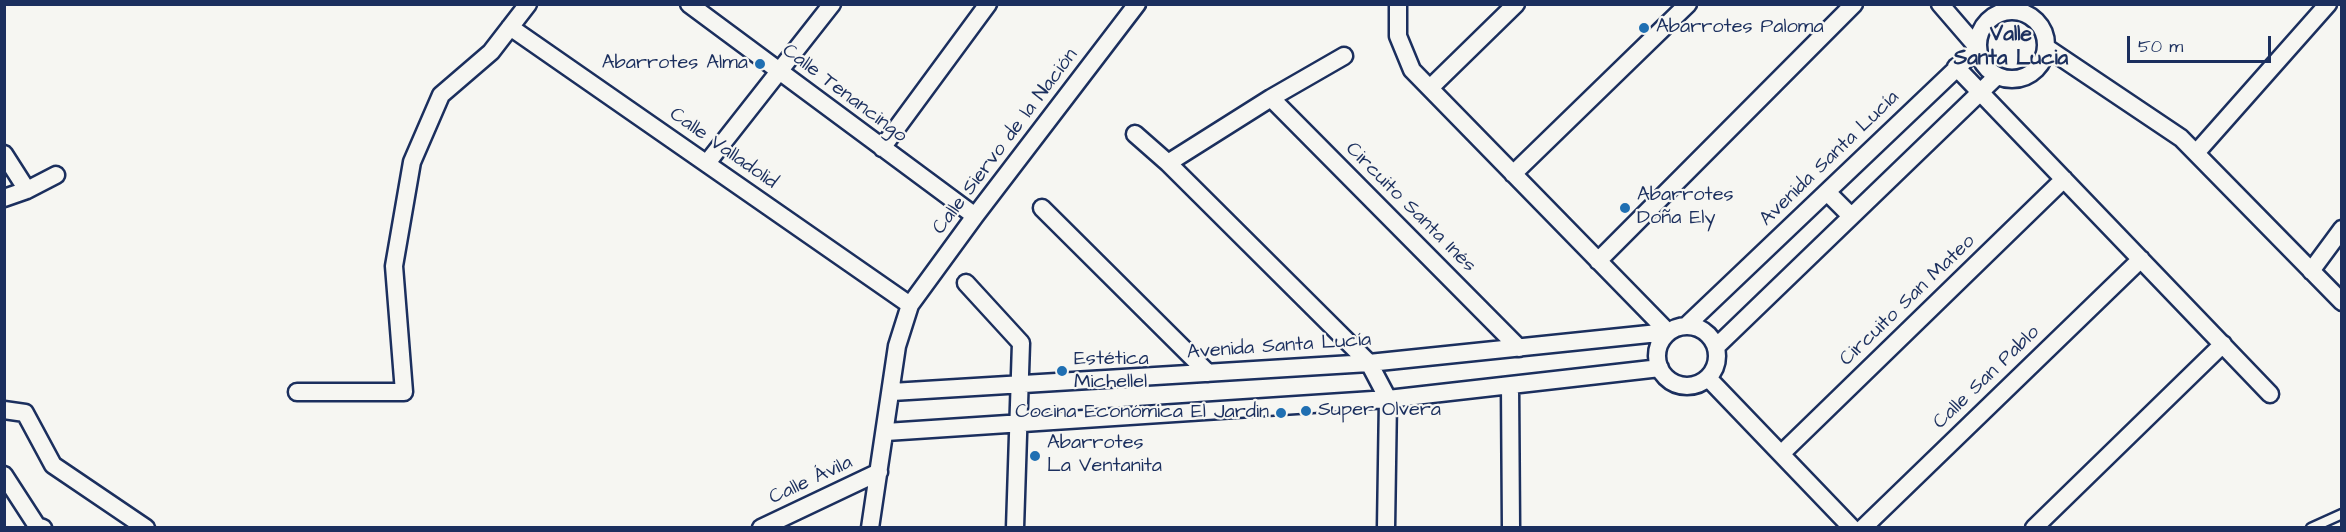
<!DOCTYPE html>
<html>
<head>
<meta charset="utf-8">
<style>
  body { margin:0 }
  #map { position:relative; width:2346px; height:532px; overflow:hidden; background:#f6f6f2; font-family:"Architects Daughter",sans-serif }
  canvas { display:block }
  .frame { position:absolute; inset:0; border:6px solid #1b2f5e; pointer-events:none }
  .scale { position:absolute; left:2127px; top:36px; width:144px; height:27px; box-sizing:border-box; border:3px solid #1b2f5e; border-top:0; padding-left:8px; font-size:18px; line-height:21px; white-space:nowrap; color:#1b2f5e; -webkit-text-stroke:4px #f6f6f2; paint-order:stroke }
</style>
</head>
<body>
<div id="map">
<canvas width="2346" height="532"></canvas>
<div class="frame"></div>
<div class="scale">50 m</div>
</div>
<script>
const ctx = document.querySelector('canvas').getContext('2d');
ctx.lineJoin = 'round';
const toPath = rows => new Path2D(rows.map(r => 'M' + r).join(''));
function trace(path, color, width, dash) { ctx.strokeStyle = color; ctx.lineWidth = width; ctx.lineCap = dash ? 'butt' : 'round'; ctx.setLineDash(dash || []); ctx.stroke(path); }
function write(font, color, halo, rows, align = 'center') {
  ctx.font = font + ' "Architects Daughter",sans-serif'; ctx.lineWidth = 4.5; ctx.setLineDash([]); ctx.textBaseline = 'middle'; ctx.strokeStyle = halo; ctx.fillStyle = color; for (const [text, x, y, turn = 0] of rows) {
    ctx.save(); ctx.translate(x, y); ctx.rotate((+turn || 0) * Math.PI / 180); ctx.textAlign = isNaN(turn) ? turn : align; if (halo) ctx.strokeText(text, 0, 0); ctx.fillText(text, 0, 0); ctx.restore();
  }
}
const service = toPath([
  [2311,528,2342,514]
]);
const minor = toPath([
  [689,4,975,216],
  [1398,4,1398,36,1412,70,1668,332],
  '1978 45a34 34 0 1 1 68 0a34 34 0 1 1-68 0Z',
  [510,27,910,305],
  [2047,48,2181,138,2342,302],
  [1956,67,2270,394],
  [1430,88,1516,4],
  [1271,98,1519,348],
  [1135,134,1168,163,1369,363,1388,399,1386,528],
  [882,148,988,4],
  [2196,153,2328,4],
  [4,154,27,190],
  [707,163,832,4],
  [1168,163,1271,98,1344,56],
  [1513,174,1688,4],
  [1827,192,1851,216],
  [4,198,27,190,56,175],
  [1042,208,1208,373],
  [1598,261,1854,4],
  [2311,271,2342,229],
  [966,283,1021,343,1015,528],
  [1687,325,1978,48,1940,4],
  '1657 356a30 30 0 1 1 60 0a30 30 0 1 1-60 0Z',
  [1716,347,1997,76],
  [1708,378,1852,528],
  [1510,385,1511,528],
  [297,392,404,392,394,266,412,162,441,95,491,52,528,4],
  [892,392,1369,363,1668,332],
  [4,410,25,413,53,465,146,528],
  [886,432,1388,399,1660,368],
  [1781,454,2064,179],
  [4,475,37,526,43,528],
  [761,528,879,472],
  [870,528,897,346,910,305,975,216,1137,4],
  [1863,528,2141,259],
  [2034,528,2223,344]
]);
trace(service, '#1b2f5e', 13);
trace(minor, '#1b2f5e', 21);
trace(service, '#f6f6f2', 8);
trace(minor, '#f6f6f2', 16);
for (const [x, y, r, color] of [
  [1644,28,6,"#1f6fb2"],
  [760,64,6,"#1f6fb2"],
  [1625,208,6,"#1f6fb2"],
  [1062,371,6,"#1f6fb2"],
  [1306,411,6,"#1f6fb2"],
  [1281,413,6,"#1f6fb2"],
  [1035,456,6,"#1f6fb2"]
]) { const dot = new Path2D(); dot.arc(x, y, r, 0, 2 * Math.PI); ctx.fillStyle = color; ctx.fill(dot); trace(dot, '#f6f6f2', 2); }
write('20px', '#1b2f5e', '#f6f6f2', [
  ["Abarrotes Paloma",1656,28],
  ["Abarrotes Alma",748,64,"right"],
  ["Abarrotes",1637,196],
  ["Doña Ely",1637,219],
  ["Estética",1074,360],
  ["Michellel",1074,383],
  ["Super Olvera",1318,411],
  ["Cocina Económica El Jardin",1269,413,"right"],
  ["Abarrotes",1047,444],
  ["La Ventanita",1047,467]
], 'left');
write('20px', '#1b2f5e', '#f6f6f2', [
  ["Calle Tenancingo",844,94,37],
  ["Calle Siervo de la Nación",1006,142,-53],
  ["Calle Valladolid",723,149,35],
  ["Avenida Santa Lucía",1830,159,-44],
  ["Circuito Santa Inés",1410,208,45],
  ["Circuito San Mateo",1908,301,-44],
  ["Avenida Santa Lucía",1279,347,-4],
  ["Calle San Pablo",1987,378,-44],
  ["Calle Ávila",811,481,-25]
]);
write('bold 21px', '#1b2f5e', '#f6f6f2', [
  ["Valle",2011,36],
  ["Santa Lucia",2011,60]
]);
</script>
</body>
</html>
